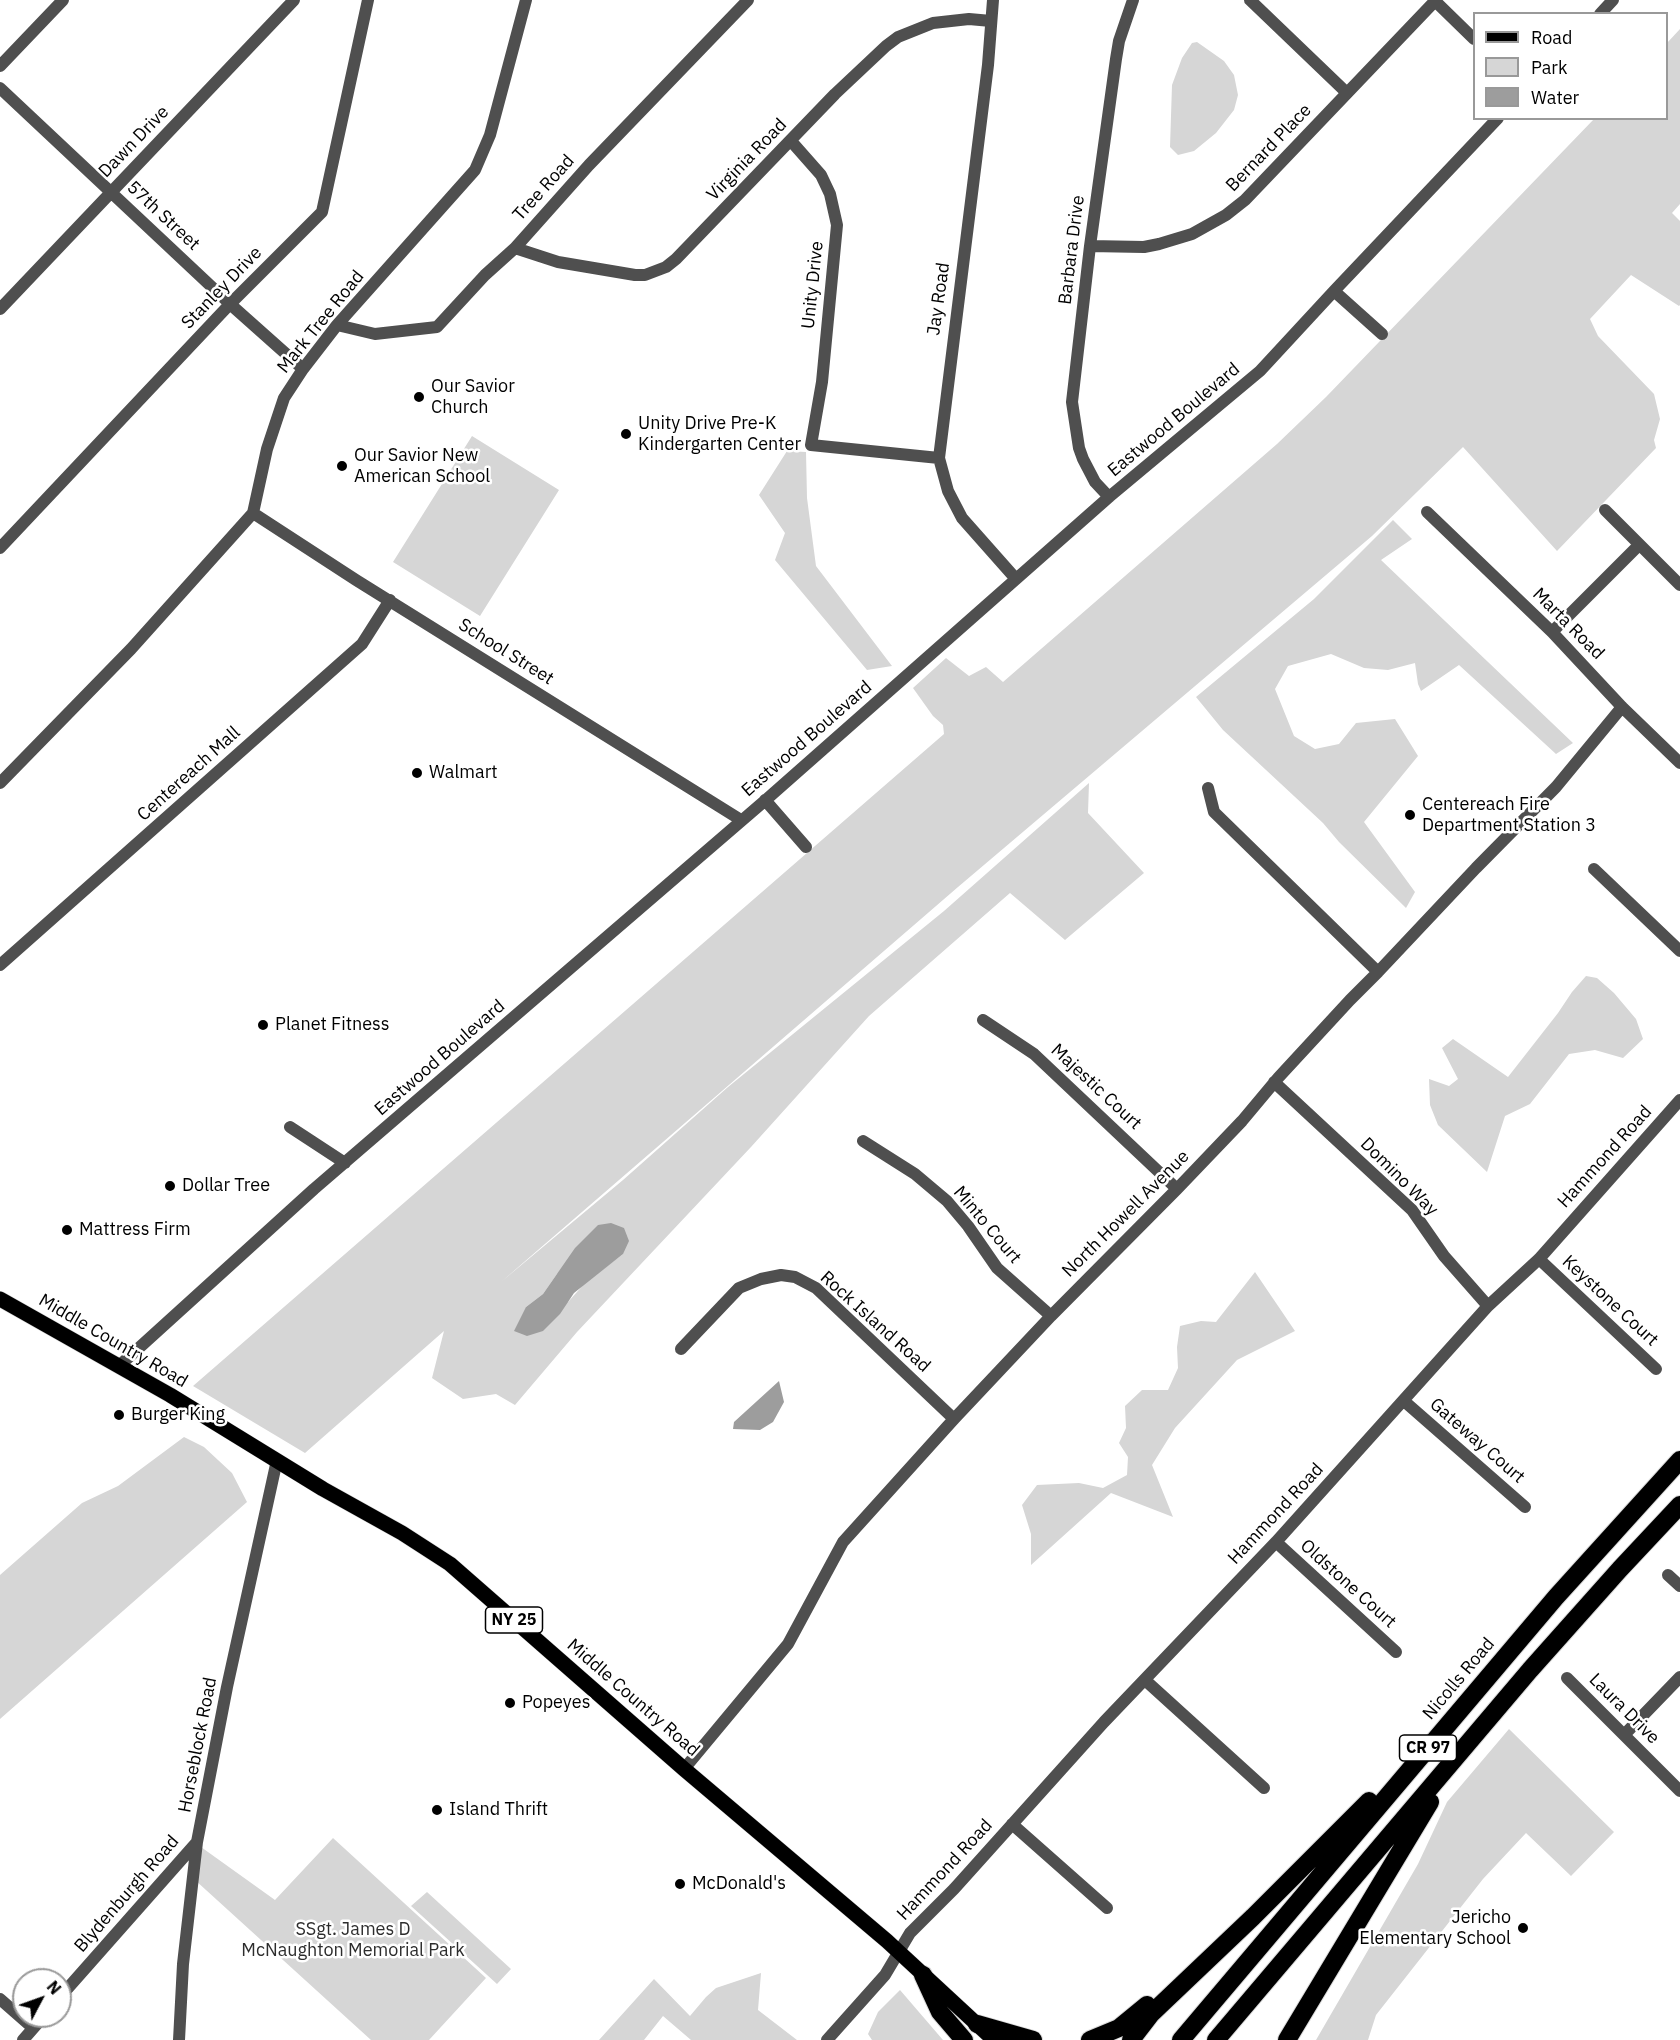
<!DOCTYPE html>
<html>
<head>
<meta charset="utf-8">
<style>
  body { margin:0 }
  #map { position:relative; width:1680px; height:2040px; overflow:hidden; background:#fff; font-family:"IBM Plex Sans",sans-serif }
  canvas { display:block }
  .legend { position:absolute; left:1473px; top:12px; width:195px; height:108px; box-sizing:border-box; background:#fff; border:2px solid #999; margin:0; padding:8px 10px; list-style:none; font-size:18px; color:#000 }
  .legend li { display:flex; align-items:center; gap:12px; height:30px }
  .legend b { width:30px; border:2px solid #999 }
  .north { position:absolute; left:12px; top:1968px; width:60px; height:60px; box-sizing:border-box; background:#fff; border:2px solid #999; border-radius:50%; rotate:49deg; font-size:16px; font-weight:700; line-height:24px; text-align:center; color:#000 }
  .north::after { content:''; display:block; margin:auto; width:21px; height:27px; background:#000; clip-path:polygon(50% 0,100% 100%,50% 72%,0 100%) }
</style>
</head>
<body>
<div id="map">
<canvas width="1680" height="2040"></canvas>
<ul class="legend">
<li><b style="height:8px;background:#000"></b>Road</li>
<li><b style="height:16px;background:#d6d6d6"></b>Park</li>
<li><b style="height:16px;background:#9d9d9d"></b>Water</li>
</ul>
<div class="north">N</div>
</div>
<script>
const ctx = document.querySelector('canvas').getContext('2d');
ctx.lineJoin = 'round';
function fillPath(path, color) { ctx.fillStyle = color; ctx.fill(path, 'evenodd'); }
const toPath = rows => new Path2D(rows.map(r => 'M' + r).join(''));
function trace(path, color, width, dash) { ctx.strokeStyle = color; ctx.lineWidth = width; ctx.lineCap = dash ? 'butt' : 'round'; ctx.setLineDash(dash || []); ctx.stroke(path); }
function write(font, color, halo, rows, align = 'center') {
  ctx.font = font + ' "IBM Plex Sans",sans-serif'; ctx.lineWidth = 5; ctx.setLineDash([]); ctx.textBaseline = 'middle'; ctx.strokeStyle = halo; ctx.fillStyle = color; for (const [text, x, y, turn = 0] of rows) {
    ctx.save(); ctx.translate(x, y); ctx.rotate((+turn || 0) * Math.PI / 180); ctx.textAlign = isNaN(turn) ? turn : align; if (halo) ctx.strokeText(text, 0, 0); ctx.fillText(text, 0, 0); ctx.restore();
  }
}
fillPath(toPath([
  [1680,29,1680,204,1672,213,1680,221,1680,305,1679,306,1631,275,1590,319,1598,336,1654,394,1660,419,1654,440,1656,448,1557,551,1463,447,1372,536,958,887,501,1282,623,1180,728,1087,944,911,1089,783,1088,813,1144,873,1065,940,1010,893,869,1016,751,1147,577,1332,515,1405,496,1394,463,1399,432,1378,444,1331,305,1453,193,1386,944,734,943,725,933,716,913,688,946,658,969,676,986,667,1003,682,1277,444,1326,397,1594,119,1666,118,1667,43],
  [623,1254,585,1283,568,1302,526,1307,543,1294,557,1274],
  [1197,42,1224,61,1234,75,1238,95,1234,110,1216,133,1194,151,1178,155,1170,147,1172,85,1182,58,1192,43],
  [472,436,559,490,480,616,393,562],
  [787,451,806,452,807,498,816,566,892,666,867,670,775,560,785,533,759,495],
  [1393,520,1412,539,1381,560,1573,743,1556,754,1459,665,1421,691,1418,684,1415,663,1388,670,1364,668,1331,654,1288,666,1275,689,1294,736,1315,749,1339,744,1356,723,1395,719,1418,756,1364,822,1415,892,1406,908,1339,842,1323,823,1223,730,1196,697,1314,599],
  [1586,976,1597,978,1614,993,1636,1019,1643,1039,1623,1058,1595,1050,1569,1054,1530,1104,1505,1116,1487,1172,1438,1125,1430,1105,1429,1079,1449,1086,1458,1079,1442,1048,1453,1039,1508,1077,1558,1013,1572,992],
  [1255,1272,1295,1331,1237,1360,1175,1428,1152,1465,1173,1517,1111,1493,1031,1565,1031,1534,1022,1505,1037,1485,1079,1483,1103,1488,1127,1475,1128,1457,1119,1443,1126,1428,1125,1406,1142,1390,1168,1390,1178,1368,1177,1347,1180,1326,1201,1321,1216,1322],
  [184,1437,204,1447,232,1473,247,1502,0,1719,0,1575,82,1503,118,1486],
  [1509,1729,1614,1832,1571,1876,1526,1833,1483,1879,1376,2015,1368,2040,1316,2040,1418,1864,1447,1802],
  [333,1838,486,1978,429,2040,371,2040,195,1880,201,1847,275,1900],
  [427,1892,511,1969,497,1984,411,1906],
  [761,1973,758,2010,797,2040,691,2040,663,2016,644,2040,599,2040,654,1979,690,2016,706,1997,716,1988],
  [900,1990,943,2040,872,2040,868,2034,878,2012]
]), '#d6d6d6');
fillPath(toPath([
  [611,1223,624,1228,629,1241,623,1254,574,1293,560,1314,543,1331,527,1336,514,1331,526,1307,543,1294,575,1248,598,1225],
  [779,1381,784,1402,773,1422,760,1430,733,1429,734,1422]
]), '#9d9d9d');
const major = toPath([
  [0,1299,170,1395,323,1489,402,1533,450,1564,684,1769,887,1941,994,2040]
]);
const highway = toPath([
  [923,1975,940,2012,964,2040],
  [977,2024,1033,2040],
  [1090,2040,1119,2028,1147,2005],
  [1131,2040,1151,2014,1253,1917,1369,1801],
  [1181,2040,1556,1597,1680,1460],
  [1216,2040,1530,1670,1620,1569,1680,1505],
  [1287,2040,1430,1802]
]);
trace(major, '#dbdbdb', 16);
trace(highway, '#dbdbdb', 20);
trace(toPath([
  [993,0,988,65,939,458,948,491,962,518,1016,579],
  [1250,0,1347,93],
  [1434,0,1474,39],
  [1600,14,1613,0],
  [0,66,63,0],
  [0,88,230,304,303,369],
  [791,141,821,175,830,194,837,225,822,382,811,445,939,458],
  [1090,246,1144,247,1159,244,1192,234,1226,215,1245,200,1435,1],
  [515,248,558,262,635,275,645,275,666,267,676,259,835,94,886,46,898,37,933,23,969,19,991,21],
  [1334,291,1382,334],
  [0,309,294,0],
  [337,325,375,334,437,327,485,275,515,248,589,165,748,0],
  [1109,497,1095,482,1083,459,1079,448,1072,402,1090,246,1116,59,1119,41,1133,0],
  [1605,510,1680,585],
  [1427,512,1552,632,1622,707,1680,763],
  [253,513,356,580,741,820],
  [0,548,230,304,322,212,368,0],
  [1552,632,1639,545],
  [0,783,131,649,253,513,267,449,284,398,303,369,337,325,475,170,490,135,526,0],
  [1208,788,1214,812,1378,972],
  [765,800,806,847],
  [1594,869,1680,951],
  [0,965,362,644,390,600],
  [983,1020,1034,1054,1177,1189],
  [1274,1082,1412,1210,1444,1256,1488,1306],
  [290,1127,345,1163],
  [863,1141,915,1174,947,1201,968,1226,997,1268,1051,1316],
  [1539,1259,1656,1369],
  [681,1349,739,1288,761,1279,781,1275,795,1277,816,1288,954,1419],
  [119,1366,314,1189,768,798,1109,497,1260,371,1334,291,1498,118],
  [1404,1401,1525,1507],
  [1276,1542,1396,1652],
  [1668,1575,1680,1586],
  [1567,1678,1680,1791],
  [1145,1680,1264,1788],
  [1624,1735,1680,1677],
  [684,1769,788,1644,843,1542,954,1419,1051,1316,1177,1189,1242,1121,1278,1078,1350,1000,1378,972,1476,868,1556,787,1622,707],
  [1012,1824,1107,1908],
  [60,1997,197,1842],
  [0,1999,33,2028],
  [23,2040,44,2016],
  [179,2040,183,1964,197,1842,227,1687,277,1460],
  [827,2040,885,1975,910,1933,954,1889,1104,1722,1276,1542,1488,1306,1539,1259,1680,1100]
]), '#4f4f4f', 12);
trace(major, '#000', 15);
trace(highway, '#000', 18);
for (const [x, y, r, color] of [
  [419,397,6,"#000"],
  [626,434,6,"#000"],
  [342,466,6,"#000"],
  [417,773,6,"#000"],
  [1410,815,6,"#000"],
  [263,1025,6,"#000"],
  [170,1186,6,"#000"],
  [67,1230,6,"#000"],
  [119,1415,6,"#000"],
  [510,1703,6,"#000"],
  [437,1810,6,"#000"],
  [680,1884,6,"#000"],
  [1523,1928,6,"#000"]
]) { const dot = new Path2D(); dot.arc(x, y, r, 0, 2 * Math.PI); ctx.fillStyle = color; ctx.fill(dot); trace(dot, '#fff', 2); }
for (const [x, y, w] of [
  [514,1620,57],
  [1428,1748,57]
]) { const box = new Path2D(); box.roundRect(x - w / 2, y - 13, w, 26, 4.5); ctx.fillStyle = '#fff'; ctx.fill(box); trace(box, '#000', 1.5); }
write('bold 16px', '#000', null, [
  ["NY 25",514,1620],
  ["CR 97",1428,1748]
]);
write('18px', '#000', '#fff', [
  ["Dawn Drive",134,142,-46],
  ["Bernard Place",1269,148,-46],
  ["Virginia Road",747,160,-46],
  ["Tree Road",544,188,-48],
  ["57th Street",163,216,43],
  ["Barbara Drive",1072,250,-83],
  ["Unity Drive",813,285,-84],
  ["Stanley Drive",222,288,-46],
  ["Jay Road",939,299,-82],
  ["Mark Tree Road",321,322,-51],
  ["Eastwood Boulevard",1174,420,-40],
  ["Marta Road",1568,624,45],
  ["School Street",506,652,32],
  ["Eastwood Boulevard",807,739,-41],
  ["Centereach Mall",189,774,-42],
  ["Eastwood Boulevard",440,1058,-41],
  ["Majestic Court",1096,1087,43],
  ["Hammond Road",1605,1157,-48],
  ["Domino Way",1399,1177,45],
  ["North Howell Avenue",1126,1214,-45],
  ["Minto Court",987,1225,50],
  ["Keystone Court",1610,1301,43],
  ["Rock Island Road",875,1322,42],
  ["Middle Country Road",113,1341,30],
  ["Gateway Court",1477,1441,41],
  ["Hammond Road",1276,1514,-47],
  ["Oldstone Court",1348,1584,42],
  ["Nicolls Road",1459,1679,-50],
  ["Middle Country Road",633,1698,41],
  ["Laura Drive",1624,1709,45],
  ["Horseblock Road",198,1745,-79],
  ["Hammond Road",945,1870,-47],
  ["Blydenburgh Road",127,1894,-49]
]);
write('18px', '#000', '#fff', [
  ["Our Savior",431,387],
  ["Church",431,408],
  ["Unity Drive Pre-K",638,424],
  ["Kindergarten Center",638,445],
  ["Our Savior New",354,456],
  ["American School",354,477],
  ["Walmart",429,773],
  ["Centereach Fire",1422,805],
  ["Department Station 3",1422,826],
  ["Planet Fitness",275,1025],
  ["Dollar Tree",182,1186],
  ["Mattress Firm",79,1230],
  ["Burger King",131,1415],
  ["Popeyes",522,1703],
  ["Island Thrift",449,1810],
  ["McDonald's",692,1884],
  ["Jericho",1511,1918,"right"],
  ["Elementary School",1511,1939,"right"]
], 'left');
write('18px', '#2d2d2d', '#fff', [
  ["SSgt. James D",353,1930],
  ["McNaughton Memorial Park",353,1951]
]);
</script>
</body>
</html>
